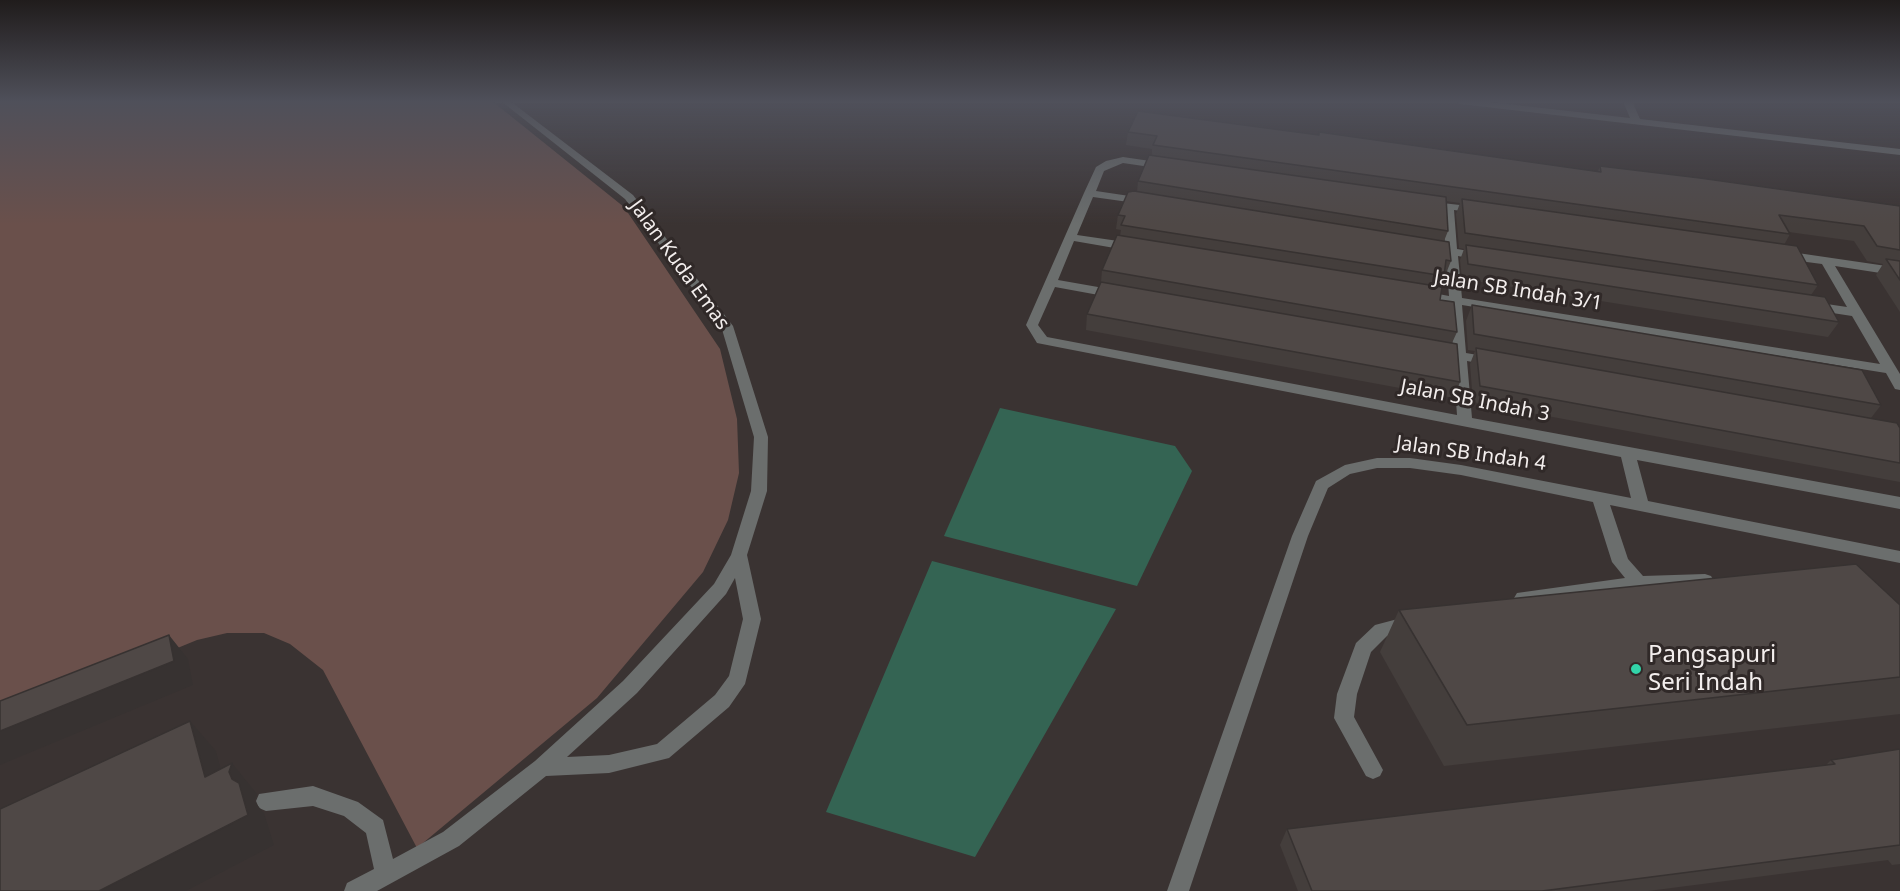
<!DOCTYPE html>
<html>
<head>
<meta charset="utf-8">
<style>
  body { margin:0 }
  canvas { display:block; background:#3a3332 }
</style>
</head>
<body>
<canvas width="1900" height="891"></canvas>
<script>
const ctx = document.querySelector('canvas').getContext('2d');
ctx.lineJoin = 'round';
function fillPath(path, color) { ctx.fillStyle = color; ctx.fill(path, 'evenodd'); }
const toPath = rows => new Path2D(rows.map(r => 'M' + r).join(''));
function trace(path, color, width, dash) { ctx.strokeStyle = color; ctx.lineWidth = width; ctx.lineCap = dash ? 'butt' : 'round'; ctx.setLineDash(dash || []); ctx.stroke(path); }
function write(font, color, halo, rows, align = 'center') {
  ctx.font = font + ' "Noto Sans",sans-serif'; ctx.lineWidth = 6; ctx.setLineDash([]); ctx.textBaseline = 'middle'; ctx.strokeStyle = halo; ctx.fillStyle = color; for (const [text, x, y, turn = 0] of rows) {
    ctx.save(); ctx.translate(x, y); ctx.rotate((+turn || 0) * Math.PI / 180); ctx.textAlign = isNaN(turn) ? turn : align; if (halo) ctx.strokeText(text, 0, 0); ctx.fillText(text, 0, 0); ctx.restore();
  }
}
fillPath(toPath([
  [0,101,492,101,624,207,720,349,737,419,739,473,728,520,703,572,597,698,417,848,323,670,290,644,264,633,227,633,197,640,0,721]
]), '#6a504b');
fillPath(toPath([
  [1000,408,1175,446,1192,471,1137,586,944,536],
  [932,561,1116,609,975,857,826,812]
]), '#346453');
trace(toPath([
  [286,101,289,102]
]), '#7e7877', 2, [4, 2]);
fillPath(toPath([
  [501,101,510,101,633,195,733,326,768,437,767,491,747,555,761,619,745,684,729,707,669,758,609,773,546,776,459,846,377,891,344,891,347,883,374,869,366,833,344,816,313,806,266,811,259,808,256,801,259,794,313,786,358,802,383,820,393,859,443,832,535,761,623,681,714,584,731,555,751,491,754,437,721,326,625,199,501,101],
  [735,578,743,619,729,676,715,695,657,744,609,755,567,757,637,693,726,594,735,578],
  [1455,101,1481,101,1630,118,1623,101,1632,101,1640,119,1900,149,1900,155,1460,104,1455,101],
  [1123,157,1164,163,1169,166,1164,169,1123,163,1104,171,1096,191,1143,198,1148,201,1143,204,1093,197,1077,235,1132,243,1138,247,1132,251,1074,241,1058,280,1115,290,1121,294,1115,298,1055,287,1038,325,1047,337,1457,415,1453,358,1435,355,1433,352,1440,348,1453,350,1449,303,1422,299,1416,295,1422,291,1449,296,1446,254,1426,250,1424,248,1430,244,1445,247,1443,208,1424,205,1424,201,1478,207,1484,210,1478,213,1454,210,1457,249,1487,254,1489,257,1483,261,1458,256,1462,298,1880,364,1852,316,1813,310,1807,306,1813,302,1847,307,1822,264,1784,259,1778,255,1784,251,1900,268,1900,276,1835,266,1900,374,1900,390,1895,389,1886,373,1462,305,1466,353,1495,358,1497,361,1490,365,1467,361,1472,418,1900,497,1900,509,1637,460,1648,501,1900,551,1900,563,1610,505,1628,559,1643,576,1705,574,1711,576,1714,581,1711,586,1639,590,1523,605,1517,603,1514,598,1517,593,1625,578,1612,562,1593,502,1461,475,1410,468,1377,468,1350,474,1328,488,1308,536,1189,891,1167,891,1292,536,1316,481,1345,465,1377,458,1410,458,1461,465,1631,498,1621,457,1037,343,1026,325,1084,193,1096,167,1106,161,1123,157],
  [1409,616,1415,618,1418,623,1415,628,1387,636,1371,652,1357,694,1354,717,1383,770,1380,776,1373,779,1366,776,1334,718,1337,694,1356,643,1375,625,1409,616]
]), '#6b6e6d');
fillPath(toPath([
  [1128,132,1598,171,1600,166,1900,206,1900,312,1876,275,1883,264,1867,261,1854,241,1789,232,1790,234,1784,245,1818,285,1811,295,1839,322,1828,337,1462,279,1460,260,1464,249,1459,248,1456,214,1460,203,1446,201,1448,231,1444,241,1451,261,1445,276,1444,276,1440,287,1440,300,1457,332,1452,343,1460,382,1454,398,1086,330,1087,314,1101,283,1102,270,1120,236,1121,230,1116,229,1118,215,1137,192,1138,181,1152,155,1152,149,1126,145],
  [1472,305,1881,405,1871,418,1900,428,1900,482,1473,402,1470,364,1475,351,1468,350,1466,321],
  [1900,605,1900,714,1444,766,1380,652,1399,610],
  [1900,749,1900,864,1892,865,1888,860,1648,891,1298,891,1280,845,1287,829,1826,765,1831,760]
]), '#443e3c');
fillPath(toPath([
  [169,635,188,659,193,685,0,765,0,731],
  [190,721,216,751,231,807,205,777],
  [232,763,257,794,254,801,264,813,274,845,186,891,99,891,232,779,229,772]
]), '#373231');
const building = toPath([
  [1138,111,1319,135,1319,132,1601,172,1600,166,1700,178,1900,206,1900,250,1877,246,1864,226,1779,215,1790,234,1153,145,1157,136,1128,132,1138,111],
  [1149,155,1446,197,1448,231,1138,181,1149,155],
  [1134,191,1449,242,1451,261,1446,260,1444,276,1121,225,1125,216,1118,215,1128,192,1134,191],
  [1462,199,1797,246,1818,285,1465,233,1462,199],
  [1117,235,1442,287,1440,300,1454,302,1457,332,1102,270,1117,235],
  [1466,245,1825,297,1839,322,1468,264,1466,245],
  [1886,259,1900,261,1900,280,1886,259],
  [1101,282,1457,344,1460,382,1087,314,1101,282],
  [1472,305,1862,370,1881,405,1474,334,1472,305],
  [1476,348,1897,423,1900,428,1900,463,1480,386,1476,348],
  [1856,564,1900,605,1900,677,1467,725,1399,610,1856,564],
  [169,635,174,661,0,731,0,701,169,635],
  [190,721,205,777,232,763,229,772,232,779,239,783,248,815,99,891,0,891,0,809,190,721],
  [1900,749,1900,845,1542,891,1312,891,1287,829,1835,764,1831,760,1900,749]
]);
fillPath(building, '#4f4846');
trace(building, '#373231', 1.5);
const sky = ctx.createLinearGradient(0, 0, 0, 225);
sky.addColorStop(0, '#201c1c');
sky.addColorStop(0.45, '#4f505a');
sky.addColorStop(1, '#4f505a00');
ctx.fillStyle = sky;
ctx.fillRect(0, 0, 1900, 225);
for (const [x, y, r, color] of [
  [1636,669,6,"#32d4a9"]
]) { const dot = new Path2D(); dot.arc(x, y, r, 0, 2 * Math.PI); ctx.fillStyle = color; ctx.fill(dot); trace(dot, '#302928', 2); }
write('20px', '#f3eeed', '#302928', [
  ["Jalan Kuda Emas",679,265,54],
  ["Jalan SB Indah 3/1",1518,291,9],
  ["Jalan SB Indah 3",1475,401,11],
  ["Jalan SB Indah 4",1471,454,8]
]);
write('24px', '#f3eeed', '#302928', [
  ["Pangsapuri",1648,655],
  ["Seri Indah",1648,683]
], 'left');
</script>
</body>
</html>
